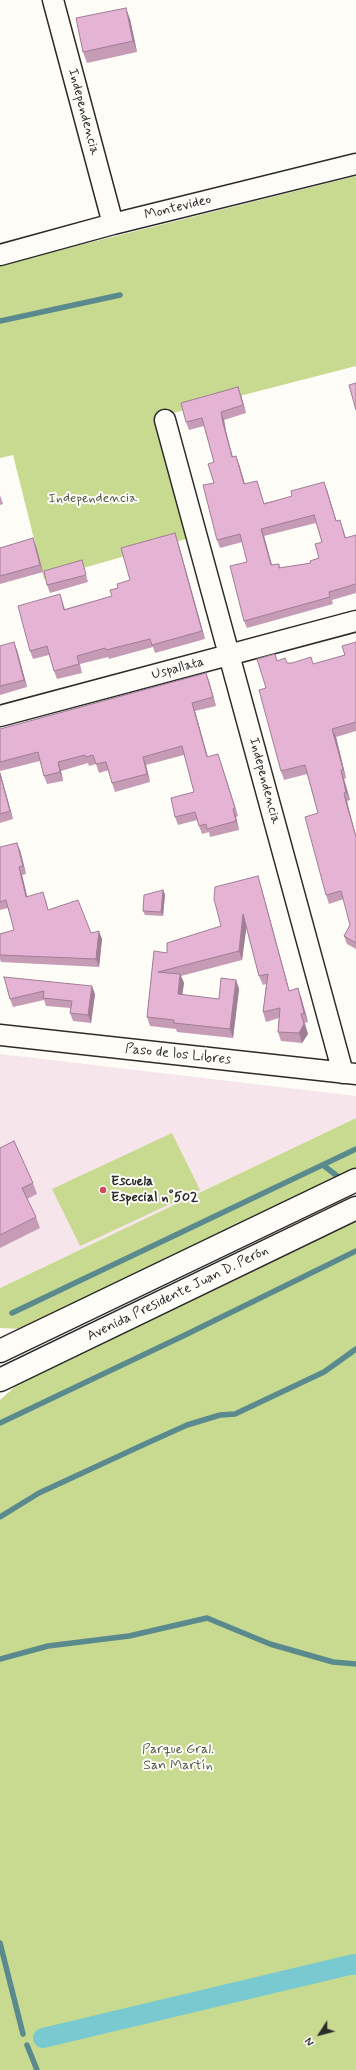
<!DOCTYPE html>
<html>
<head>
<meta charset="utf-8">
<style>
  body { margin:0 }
  #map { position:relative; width:356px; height:2070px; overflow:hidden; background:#fdfcf7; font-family:Mynerve,sans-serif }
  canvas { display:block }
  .north { position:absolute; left:300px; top:2014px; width:40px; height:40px; -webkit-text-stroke:3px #fdfcf7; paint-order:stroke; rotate:234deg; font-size:11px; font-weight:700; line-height:16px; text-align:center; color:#2b2b2b }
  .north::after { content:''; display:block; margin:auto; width:14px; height:18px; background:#2b2b2b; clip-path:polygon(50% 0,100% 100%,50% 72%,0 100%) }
</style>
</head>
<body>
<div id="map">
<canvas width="356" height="2070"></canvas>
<div class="north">N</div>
</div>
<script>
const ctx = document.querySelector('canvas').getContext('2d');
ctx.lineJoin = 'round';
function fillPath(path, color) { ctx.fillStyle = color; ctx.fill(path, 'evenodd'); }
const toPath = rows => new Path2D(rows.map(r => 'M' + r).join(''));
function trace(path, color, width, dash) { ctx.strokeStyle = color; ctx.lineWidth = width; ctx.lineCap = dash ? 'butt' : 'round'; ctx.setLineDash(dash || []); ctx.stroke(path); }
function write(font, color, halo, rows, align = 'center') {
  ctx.font = font + ' Mynerve,sans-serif'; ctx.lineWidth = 4; ctx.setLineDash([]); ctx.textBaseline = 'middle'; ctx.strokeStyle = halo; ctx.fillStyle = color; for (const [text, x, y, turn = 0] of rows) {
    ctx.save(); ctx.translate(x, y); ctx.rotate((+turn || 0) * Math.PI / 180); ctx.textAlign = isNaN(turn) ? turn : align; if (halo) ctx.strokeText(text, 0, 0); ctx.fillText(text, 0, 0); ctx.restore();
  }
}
fillPath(toPath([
  [0,1054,356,1096,356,1118,0,1288]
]), '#f6e6ec');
fillPath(toPath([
  [356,176,356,366,154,418,186,539,44,579,13,455,0,458,0,265],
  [356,1118,356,1172,22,1329,0,1328,0,1288],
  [172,1133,200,1190,80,1246,52,1189],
  [356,1219,356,2070,0,2070,0,1400,18,1384,17,1381]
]), '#c8da8f');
trace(toPath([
  [0,321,120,295],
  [323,1165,341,1179],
  [12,1313,356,1149],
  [0,1423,183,1336,356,1251],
  [0,1517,39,1493,145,1444,187,1425,220,1415,235,1414,324,1372,356,1349],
  [0,1659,48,1646,129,1636,207,1618,270,1644,333,1662,356,1664],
  [0,1943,23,2034],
  [27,2045,37,2070]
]), '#5a8a8e', 5.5);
trace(toPath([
  [43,2038,354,1964,356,1965]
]), '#79cad0', 20);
const minor = toPath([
  [53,0,113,224],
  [0,255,113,224,356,164],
  [165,420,343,1073],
  [0,716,356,621],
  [0,1035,356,1074]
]);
const secondary = toPath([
  [0,1351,356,1180],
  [0,1380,356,1208]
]);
trace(minor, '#2b2b2b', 23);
trace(secondary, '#2b2b2b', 25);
trace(minor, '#fdfcf7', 20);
trace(secondary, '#fdfcf7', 22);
fillPath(toPath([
  [130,19,137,52,87,63,83,52],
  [241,395,246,413,224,420,226,431,232,457,239,464,245,484,257,481,264,503,327,490,336,521,343,528,346,538,356,535,356,593,332,600,333,604,247,628,244,621,247,562,242,542,220,548,217,540,214,483,214,462,204,426,189,430,186,422],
  [316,523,322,542,319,558,311,563,280,568,279,564,272,565,264,536],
  [0,495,3,504,0,505],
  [178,542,205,639,155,653,153,647,109,659,108,657,80,664,82,673,57,679,54,671,49,655,33,659,30,651,60,594,65,609,112,596,118,588,130,580],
  [36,546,43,572,0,584,0,548],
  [84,568,88,582,50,593,47,585],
  [356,642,356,731,336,737,346,778,344,779,350,800,347,801,349,811,356,835,356,949,347,944,344,936,350,925,344,899,329,904,326,895,318,813,307,774,284,780,281,771,266,688,277,661,287,663,314,664,345,655],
  [0,646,17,650,27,687,0,695],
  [209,681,216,706,195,711,208,757,221,763,238,816,236,817,239,830,210,837,209,832,202,834,197,820,178,825,175,817,194,792,184,755,146,765,150,782,115,792,112,783,109,770,99,773,96,764,89,766,88,763,61,771,63,781,47,784,44,776,40,761,0,771,0,729],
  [0,772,13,819,0,823],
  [0,847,20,850,26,874,22,875,27,896,46,900,48,910,91,933,102,939,99,967,1,962,0,959,0,934,14,930,8,908,0,910],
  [261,886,289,990,301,997,308,1022,305,1023,308,1034,302,1043,281,1041,278,1032,279,1018,266,1022,263,1012,266,984,263,985,259,976,246,926,242,960,181,976,184,983,182,995,219,999,236,980,239,989,233,1038,177,1032,176,1029,150,1026,147,1017,154,951,167,953,221,926],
  [165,894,163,916,145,915,143,911],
  [4,977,95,994,91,1023,73,1021,70,1013,71,1008,46,1006,44,1000,13,1007,10,999],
  [0,1148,33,1183,37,1194,27,1199,36,1217,40,1228,0,1248]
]), '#c59bb6');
fillPath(toPath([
  [126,8,130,19,137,52,133,41],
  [238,387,241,395,246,413,243,405],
  [221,412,224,420,226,431,235,465,232,457,223,423],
  [236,456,239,464,247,492,244,484],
  [324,482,327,490,339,529,336,521],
  [261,529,264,536,274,573,271,565],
  [175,533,178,542,205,639,202,631],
  [33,538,36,546,43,572,40,565],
  [14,642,17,650,27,687,24,680],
  [206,673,209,681,216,706,213,697],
  [192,703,195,711,210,766,207,757],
  [332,729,336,737,346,778,343,769],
  [218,754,221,763,238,816,235,808],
  [143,757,146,765,150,782,147,774],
  [58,762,61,771,63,781,60,772],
  [341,770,344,779,350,800,346,792],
  [0,772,13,819,10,811,0,774],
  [344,793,347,801,356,837,346,802],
  [233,809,236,817,239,830,236,821],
  [17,843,20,850,26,874,23,866],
  [19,867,22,875,29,904,26,897],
  [258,876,261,886,292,1000,289,991],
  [163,890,165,894,163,916,161,912],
  [243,914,247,924,242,960,239,951],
  [99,931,102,939,99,967,96,959],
  [180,974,184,983,181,1003,178,994],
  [236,980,239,989,233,1038,230,1029],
  [92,986,95,994,91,1023,88,1015],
  [298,988,301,997,308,1022,304,1013],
  [301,1014,308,1034,302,1043,299,1033]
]), '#a07e94');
const building = toPath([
  [126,8,133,41,83,52,76,18,126,8],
  [356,383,356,410,349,385,356,383],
  [238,387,243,405,221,412,223,423,232,457,236,456,244,484,257,481,264,504,292,496,291,491,324,482,336,521,340,520,345,538,356,535,356,584,329,592,330,597,244,621,230,566,247,562,240,534,217,540,203,485,214,483,208,464,214,462,202,418,186,422,181,403,238,387],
  [314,515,322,542,315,544,319,558,310,561,311,563,279,568,279,564,271,565,261,529,314,515],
  [175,533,202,631,152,645,150,639,106,650,105,648,77,656,79,664,54,671,47,646,30,651,18,606,60,594,64,610,112,596,110,590,118,588,117,584,130,580,121,548,175,533],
  [33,538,40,565,0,576,0,548,33,538],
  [82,560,86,575,47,585,44,571,82,560],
  [14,642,24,680,0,686,0,646,14,642],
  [356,642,356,722,332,729,343,769,341,770,346,792,344,793,346,802,356,837,356,943,344,936,350,925,341,891,326,895,305,817,318,813,305,765,281,771,259,690,266,688,257,659,275,654,277,661,285,658,287,663,292,663,311,657,313,664,345,655,342,646,356,642],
  [206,673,213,697,192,703,207,757,218,754,235,808,233,809,236,821,207,829,206,824,199,826,195,812,175,817,171,798,194,792,182,746,143,757,147,774,112,783,106,762,96,764,93,755,86,757,85,755,58,762,60,772,44,776,38,752,0,762,0,729,206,673],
  [0,774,10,811,0,814,0,774],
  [17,843,23,866,19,867,26,897,43,892,48,910,78,900,91,933,99,931,96,959,0,955,0,934,14,930,6,900,0,902,0,847,17,843],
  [258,876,289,991,298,988,304,1013,301,1014,304,1024,299,1033,278,1032,280,1008,263,1012,268,974,259,976,243,914,239,951,158,972,180,974,178,994,219,999,221,978,236,980,230,1029,174,1023,174,1020,147,1017,154,951,167,953,167,943,221,926,214,899,215,887,258,876],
  [163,890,161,912,143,911,144,895,163,890],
  [4,977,92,986,88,1015,70,1013,72,1001,43,998,44,991,10,999,4,977],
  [14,1141,33,1183,22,1188,36,1217,0,1235,0,1148,14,1141]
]);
fillPath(building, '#e5b4d4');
trace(building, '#a07e94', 1);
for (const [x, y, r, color] of [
  [103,1190,4,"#d1495b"]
]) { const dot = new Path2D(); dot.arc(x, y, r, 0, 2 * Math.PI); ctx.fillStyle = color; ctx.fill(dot); trace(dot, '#fdfcf7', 1.5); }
write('14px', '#2b2b2b', '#fdfcf7', [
  ["Independencia",83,112,75],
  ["Montevideo",178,208,-14],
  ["Uspallata",178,669,-15],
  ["Independencia",264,781,75],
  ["Paso de los Libres",178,1055,6],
  ["Avenida Presidente Juan D. Perón",178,1294,-26]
]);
write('14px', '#525744', '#fdfcf7', [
  ["Independencia",93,499],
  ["Parque Gral.",178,1750],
  ["San Martín",178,1766]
]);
write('bold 14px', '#2b2b2b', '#fdfcf7', [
  ["Escuela",111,1182],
  ["Especial n°502",111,1198]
], 'left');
</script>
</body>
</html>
